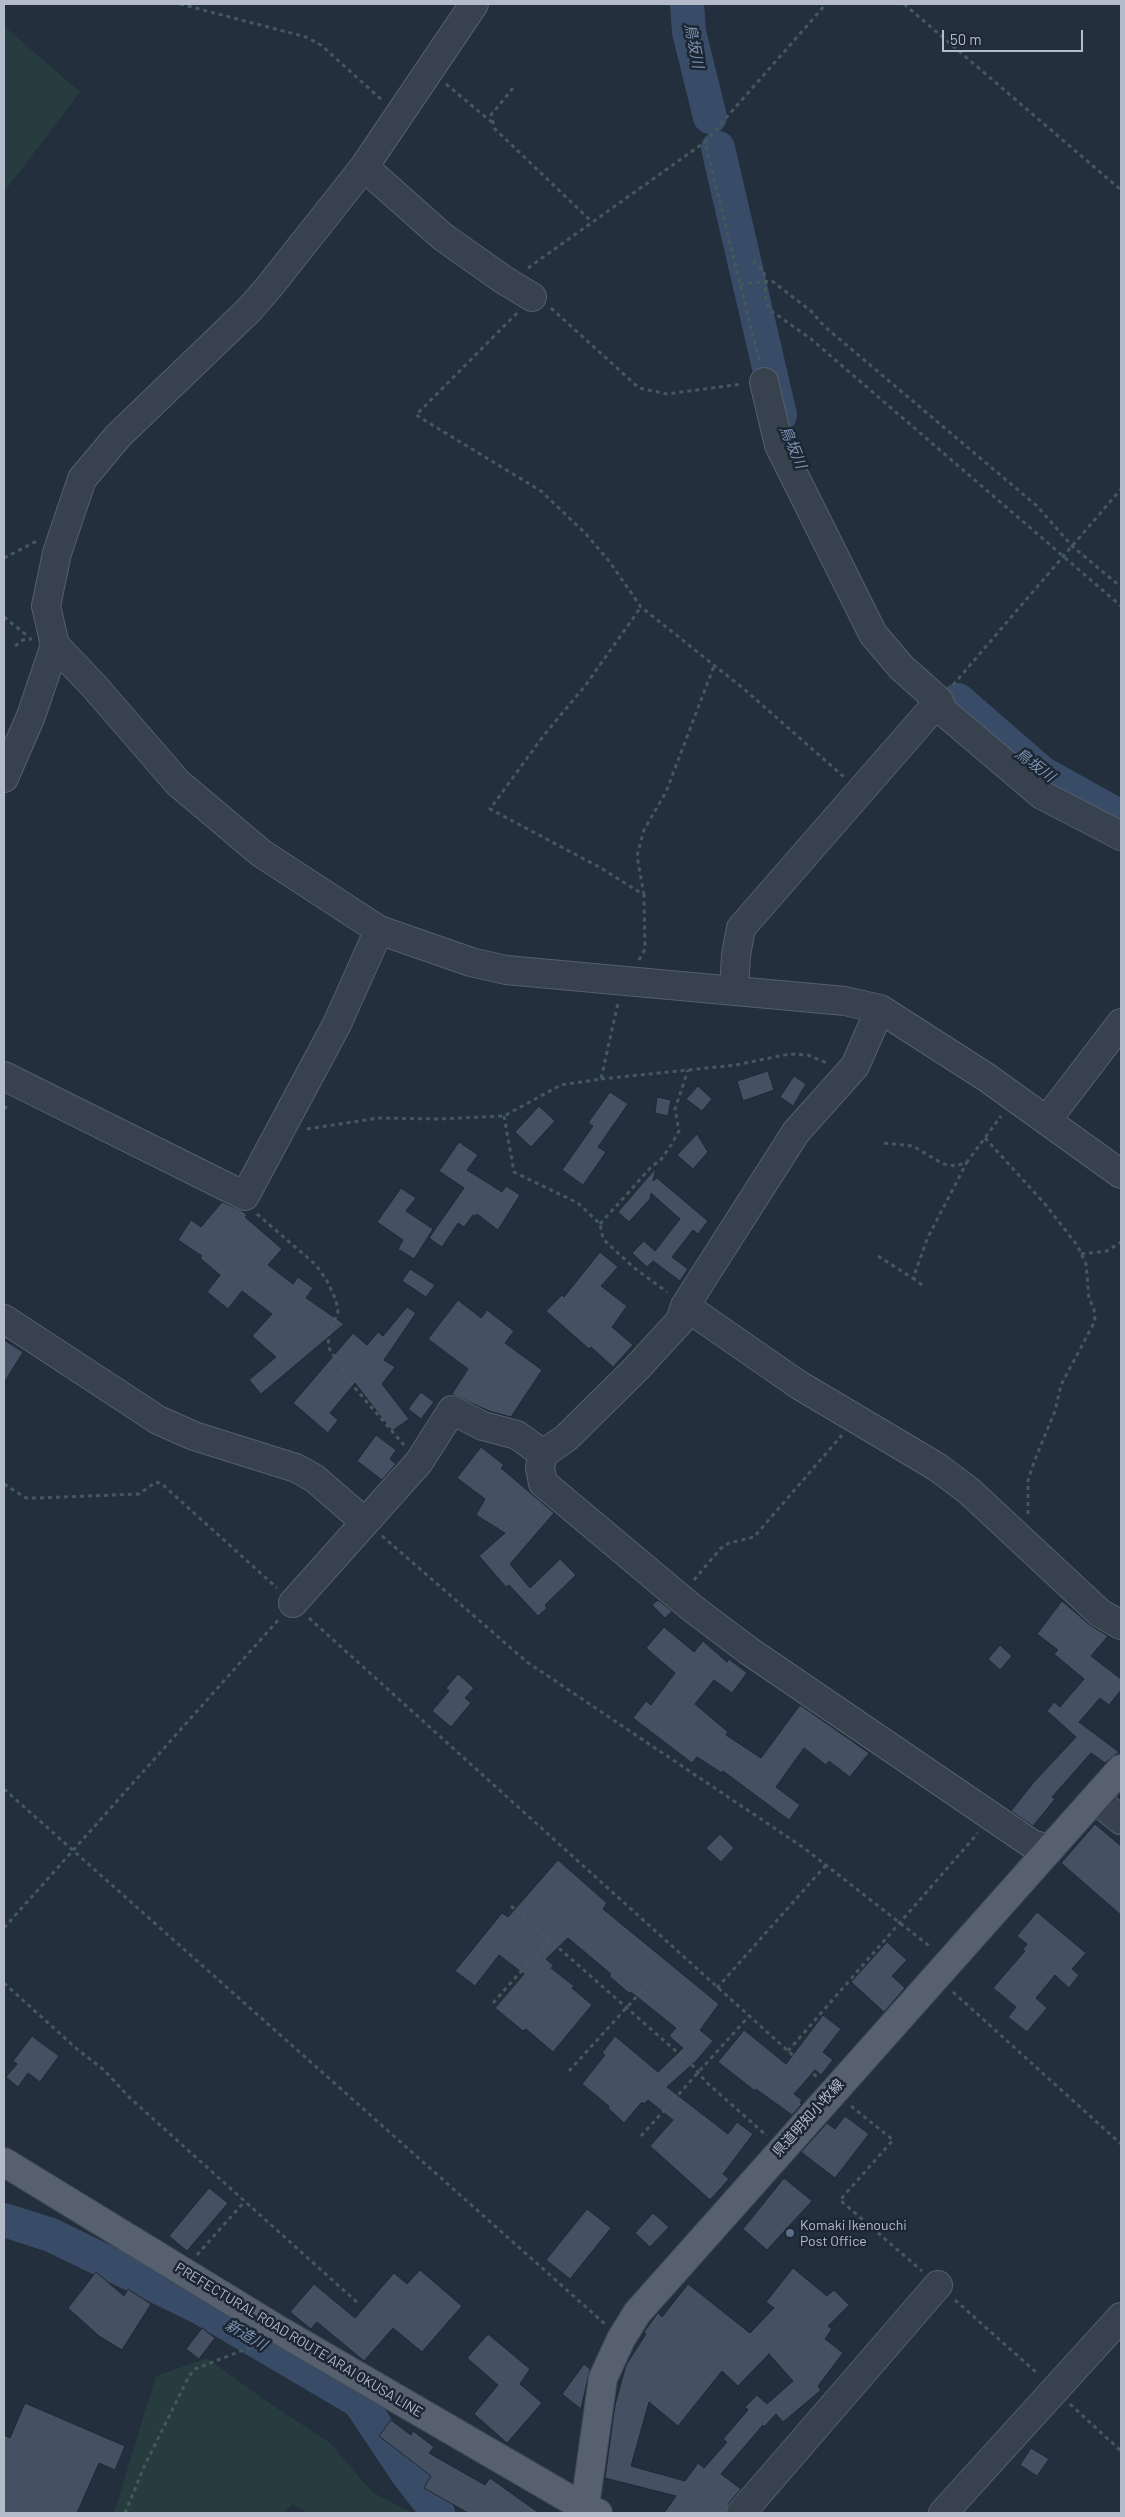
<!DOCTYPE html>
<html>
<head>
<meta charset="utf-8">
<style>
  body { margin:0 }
  #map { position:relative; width:1125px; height:2517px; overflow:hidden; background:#242f3e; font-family:Barlow,sans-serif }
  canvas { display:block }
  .frame { position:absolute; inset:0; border:5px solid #b4bcc9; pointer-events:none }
  .scale { position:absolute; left:942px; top:30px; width:141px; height:22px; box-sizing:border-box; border:2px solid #b4bcc9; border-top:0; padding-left:6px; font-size:15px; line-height:18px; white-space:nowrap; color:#b4bcc9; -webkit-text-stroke:4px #1d2633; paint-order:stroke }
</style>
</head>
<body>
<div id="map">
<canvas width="1125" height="2517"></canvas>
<div class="frame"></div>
<div class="scale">50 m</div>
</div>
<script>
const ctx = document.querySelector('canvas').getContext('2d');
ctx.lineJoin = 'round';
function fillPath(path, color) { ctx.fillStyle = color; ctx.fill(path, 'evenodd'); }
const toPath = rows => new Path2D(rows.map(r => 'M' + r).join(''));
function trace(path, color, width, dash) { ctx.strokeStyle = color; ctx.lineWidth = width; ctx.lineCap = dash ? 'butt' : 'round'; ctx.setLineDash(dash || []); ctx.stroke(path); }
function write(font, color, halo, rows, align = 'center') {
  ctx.font = font + ' Barlow,"Noto Sans JP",sans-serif'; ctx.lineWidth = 5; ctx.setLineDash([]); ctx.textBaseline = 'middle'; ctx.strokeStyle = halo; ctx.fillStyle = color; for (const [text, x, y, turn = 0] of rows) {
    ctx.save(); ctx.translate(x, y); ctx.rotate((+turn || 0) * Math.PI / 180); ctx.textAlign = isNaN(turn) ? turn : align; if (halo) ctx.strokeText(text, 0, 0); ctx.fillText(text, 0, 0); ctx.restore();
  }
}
fillPath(toPath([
  [4,26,80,92,4,192],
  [207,2358,266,2401,330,2443,372,2492,412,2513,308,2513,292,2504,285,2513,114,2513,156,2376]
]), '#263c3f');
trace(toPath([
  [687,4,689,32,710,117],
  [718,148,780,415],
  [958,700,1042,773,1121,817],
  [4,2220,51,2235,201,2308,359,2401,407,2473,438,2513]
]), '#394c67', 34);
const building = toPath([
  [768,1071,774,1090,743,1101,737,1081,768,1071],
  [794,1076,806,1084,793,1106,780,1097,794,1076],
  [698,1086,712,1099,702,1111,686,1099,698,1086],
  [610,1092,628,1104,598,1147,606,1152,583,1185,562,1170,593,1126,588,1123,610,1092],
  [657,1097,671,1100,668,1116,655,1113,657,1097],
  [539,1106,555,1121,531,1147,515,1132,539,1106],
  [697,1134,708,1152,693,1169,677,1155,697,1134],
  [459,1142,478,1155,467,1170,502,1192,506,1186,520,1195,498,1230,477,1214,475,1216,473,1215,464,1227,458,1223,442,1247,429,1238,464,1188,439,1171,459,1142],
  [656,1168,653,1181,657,1178,708,1221,698,1234,693,1230,672,1257,688,1269,680,1281,653,1261,647,1267,632,1253,644,1241,655,1251,680,1219,651,1193,650,1199,629,1222,618,1212,656,1168],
  [401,1188,416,1198,406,1211,433,1229,414,1259,398,1249,403,1240,377,1222,401,1188],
  [222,1202,242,1211,247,1215,245,1217,282,1249,268,1265,293,1284,298,1277,313,1288,306,1298,344,1324,261,1394,249,1380,276,1357,252,1336,272,1314,242,1291,228,1309,207,1292,220,1275,200,1258,202,1256,178,1240,191,1220,201,1227,222,1202],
  [600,1252,618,1267,601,1286,627,1306,612,1327,633,1345,613,1367,591,1347,589,1349,546,1311,562,1295,564,1297,600,1252],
  [410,1269,435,1285,426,1297,402,1281,410,1269],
  [458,1300,481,1318,487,1310,514,1331,505,1343,542,1370,511,1417,489,1411,452,1394,468,1369,428,1339,458,1300],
  [407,1307,416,1313,384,1360,395,1367,382,1384,409,1419,392,1431,355,1383,330,1413,338,1420,328,1433,293,1403,353,1333,367,1345,378,1332,383,1336,407,1307],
  [4,1340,23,1352,4,1383,4,1340],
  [421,1392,434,1402,421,1419,408,1409,421,1392],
  [376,1435,396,1450,390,1459,396,1464,382,1480,357,1461,376,1435],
  [481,1447,504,1465,501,1468,554,1513,510,1564,530,1588,560,1559,576,1575,545,1605,547,1608,538,1616,509,1585,506,1587,479,1556,505,1533,476,1515,485,1499,457,1478,481,1447],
  [658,1600,672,1611,665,1618,652,1605,658,1600],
  [1062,1601,1090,1625,1108,1636,1091,1656,1121,1679,1121,1690,1109,1705,1100,1698,1079,1722,1119,1752,1105,1763,1091,1753,1052,1797,1055,1799,1033,1826,1011,1811,1034,1782,1076,1737,1047,1711,1054,1702,1060,1707,1084,1679,1054,1654,1058,1650,1037,1634,1062,1601],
  [664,1627,694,1652,703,1641,727,1662,729,1659,747,1673,732,1693,714,1680,695,1704,728,1732,726,1735,761,1758,800,1705,869,1753,850,1777,829,1761,826,1765,804,1748,776,1787,800,1805,789,1820,723,1771,722,1773,697,1757,692,1763,633,1718,646,1701,651,1705,675,1673,646,1648,664,1627],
  [1000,1645,1012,1656,1000,1670,988,1659,1000,1645],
  [458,1674,474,1688,465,1698,471,1703,451,1727,432,1711,449,1691,446,1688,458,1674],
  [1095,1824,1121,1846,1121,1915,1061,1863,1095,1824],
  [720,1834,734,1848,721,1862,706,1848,720,1834],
  [558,1860,607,1903,603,1909,719,2004,700,2030,713,2041,697,2060,667,2087,728,2134,737,2122,753,2134,723,2174,729,2179,710,2200,650,2146,673,2120,648,2100,644,2104,642,2102,624,2123,608,2108,609,2106,582,2084,605,2055,602,2053,615,2036,658,2072,683,2048,669,2036,676,2028,631,1992,630,1994,609,1976,611,1974,568,1938,546,1959,554,1966,551,1968,574,1986,572,1988,592,2005,553,2052,526,2029,523,2031,495,2008,524,1974,499,1955,475,1986,455,1971,502,1913,508,1917,558,1860],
  [1037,1912,1086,1953,1072,1969,1079,1975,1069,1988,1055,1975,1036,1998,1047,2008,1027,2032,1008,2017,1016,2007,993,1988,1025,1951,1023,1949,1027,1944,1017,1936,1037,1912],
  [887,1942,907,1960,892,1976,905,1988,884,2012,851,1982,887,1942],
  [823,2015,841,2029,823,2052,833,2060,821,2075,815,2070,794,2094,802,2100,800,2103,802,2104,792,2115,756,2089,755,2091,718,2062,744,2030,786,2064,823,2015],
  [32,2036,59,2056,40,2082,28,2073,18,2087,6,2077,17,2064,13,2061,32,2036],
  [845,2116,869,2134,835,2178,801,2152,827,2123,835,2129,845,2116],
  [784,2178,812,2201,767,2250,743,2229,784,2178],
  [209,2188,228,2203,187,2251,169,2236,209,2188],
  [587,2209,611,2228,570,2279,546,2260,587,2209],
  [653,2213,669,2227,650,2247,635,2233,653,2213],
  [793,2268,827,2296,834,2290,849,2305,828,2326,832,2329,825,2339,843,2353,818,2386,821,2390,783,2422,776,2414,764,2427,763,2425,721,2474,741,2489,729,2503,726,2513,664,2513,676,2496,605,2478,615,2405,626,2365,646,2334,644,2332,658,2313,662,2317,688,2284,750,2333,774,2308,766,2302,793,2268],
  [769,2354,793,2381,767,2404,757,2395,745,2407,748,2410,723,2439,727,2442,704,2468,698,2463,685,2481,631,2466,649,2402,678,2426,722,2371,738,2386,769,2354],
  [420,2270,462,2306,422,2352,393,2328,364,2361,317,2322,311,2329,290,2312,314,2284,355,2318,394,2273,407,2284,420,2270],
  [96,2272,124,2296,128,2289,151,2304,122,2350,99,2336,68,2308,96,2272],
  [202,2328,215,2338,199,2359,186,2349,202,2328],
  [488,2334,530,2369,520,2384,542,2403,507,2443,474,2414,498,2385,467,2358,488,2334],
  [584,2364,590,2369,581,2409,562,2394,584,2364],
  [25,2403,125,2446,115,2470,99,2463,77,2513,4,2513,4,2435,10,2438,25,2403],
  [391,2420,411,2435,413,2431,434,2447,429,2453,485,2485,490,2478,539,2513,468,2513,424,2488,431,2476,379,2436,391,2420],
  [1031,2448,1049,2459,1037,2476,1020,2465,1031,2448]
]);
fillPath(building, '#455162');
trace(building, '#1f2835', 1);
const minor = toPath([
  [364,167,443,237,504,280,532,297],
  [764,382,779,445,873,634,901,667,939,701,943,711,1042,795,1121,836],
  [55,645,94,686,178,783,261,853,379,930,471,962,506,970,845,1001,880,1009,986,1077,1121,1174],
  [4,778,31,716,55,645,46,606,57,553,82,479,118,436,249,310,269,287,364,167,474,4],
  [734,990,736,955,741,928,939,701],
  [880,1009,855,1066,796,1132,685,1306,680,1321,636,1369,566,1438,543,1454,540,1468,543,1483,692,1608,749,1651,1032,1844,1048,1849],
  [4,1076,245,1196,337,1024,379,930],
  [1047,1120,1121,1023],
  [685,1306,799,1385,937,1467,969,1491,1100,1613,1121,1625],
  [4,1319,158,1420,194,1436,296,1468,314,1478,365,1522],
  [293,1603,419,1462,452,1410,483,1426,517,1435,543,1454],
  [1095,1799,1121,1820],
  [741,2513,938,2285],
  [943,2513,1121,2317]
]);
const major = toPath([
  [4,2162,277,2329,585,2508,598,2513],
  [584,2513,603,2378,621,2339,637,2313,1121,1769]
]);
trace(minor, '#565f6c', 30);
trace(major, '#414a57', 30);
trace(toPath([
  [180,4,306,37,321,45,383,101],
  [904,4,1121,190],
  [446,84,494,124],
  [513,88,491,115,495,129,592,222],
  [753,261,763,270,766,281,765,296,770,310,811,339,1121,606],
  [528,268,705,142],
  [740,284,772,281,811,311,824,326,1037,506,1072,546,1121,587],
  [551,308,639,388,667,394,742,384],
  [517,313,416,415,541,491,585,533,609,561,641,607,744,689,844,777],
  [759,360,705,142,826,4],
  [4,558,37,541],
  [4,617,29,637],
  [15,646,23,640,32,639],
  [953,685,1121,489],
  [644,895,637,856,644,830,666,792,714,666],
  [639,960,645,949,644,895,601,868,490,809,544,735,585,686,641,607],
  [601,1079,736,1065,789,1054,808,1055,829,1064],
  [4,1109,10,1104],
  [504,1116,514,1172,578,1203,600,1224,603,1239,633,1267,667,1292],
  [307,1129,379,1118,438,1119,504,1116,561,1085,601,1079,618,1003],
  [985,1138,1045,1204,1077,1245,1086,1264,1089,1299,1094,1308,1095,1321,1061,1385,1055,1411,1034,1462,1028,1481,1028,1515],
  [884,1143,913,1146,943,1164,956,1166,967,1162,1001,1116],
  [257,1214,316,1265,327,1281,336,1300,338,1312,328,1336,329,1348,354,1387,404,1445],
  [600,1224,652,1166,660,1161,671,1145,679,1131,675,1109,688,1070],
  [1081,1254,1107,1251,1121,1242],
  [878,1256,914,1279],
  [922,1285,914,1279,915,1273,927,1239,967,1162],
  [4,1484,26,1498,37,1498,139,1494,156,1482,162,1484,277,1588],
  [382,1536,527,1662,804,1848,932,1948],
  [694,1580,720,1549,729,1543,754,1537,842,1435],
  [309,1618,818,2078],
  [4,1789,605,2324],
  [511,1906,694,2067,705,2081,767,2136],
  [4,1928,279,1619],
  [4,1983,78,2050,104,2070,130,2098,359,2304],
  [717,1988,826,1865],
  [953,1992,1121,2144],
  [493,2003,549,1940],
  [788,2051,978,1833],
  [569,2071,649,1983],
  [851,2106,893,2140,840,2200,922,2271],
  [641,2136,749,2016],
  [197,2255,245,2201],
  [955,2300,1038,2374],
  [1070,2404,1121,2451],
  [125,2513,144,2467,189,2376,195,2369,259,2344]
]), '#44595c', 3, [4, 4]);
trace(minor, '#38414e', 28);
trace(major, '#56606e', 28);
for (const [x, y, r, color] of [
  [790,2233,5,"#5c6f8a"]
]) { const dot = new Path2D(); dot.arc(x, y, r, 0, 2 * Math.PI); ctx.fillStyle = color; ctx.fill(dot); trace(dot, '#1d2633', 2); }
write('14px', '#b4bcc9', '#1d2633', [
  ["県道明知小牧線",808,2118,-48],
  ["PREFECTURAL ROAD ROUTE ARAI OKUSA LINE",299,2340,31]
]);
write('14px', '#b4bcc9', '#1d2633', [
  ["Komaki Ikenouchi",800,2225],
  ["Post Office",800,2241]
], 'left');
write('italic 15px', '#7c92b1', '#1d2633', [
  ["鳥坂川",694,46,79],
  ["鳥坂川",793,447,67],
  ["鳥坂川",1035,765,37],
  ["新造川",246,2335,30]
]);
</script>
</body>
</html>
